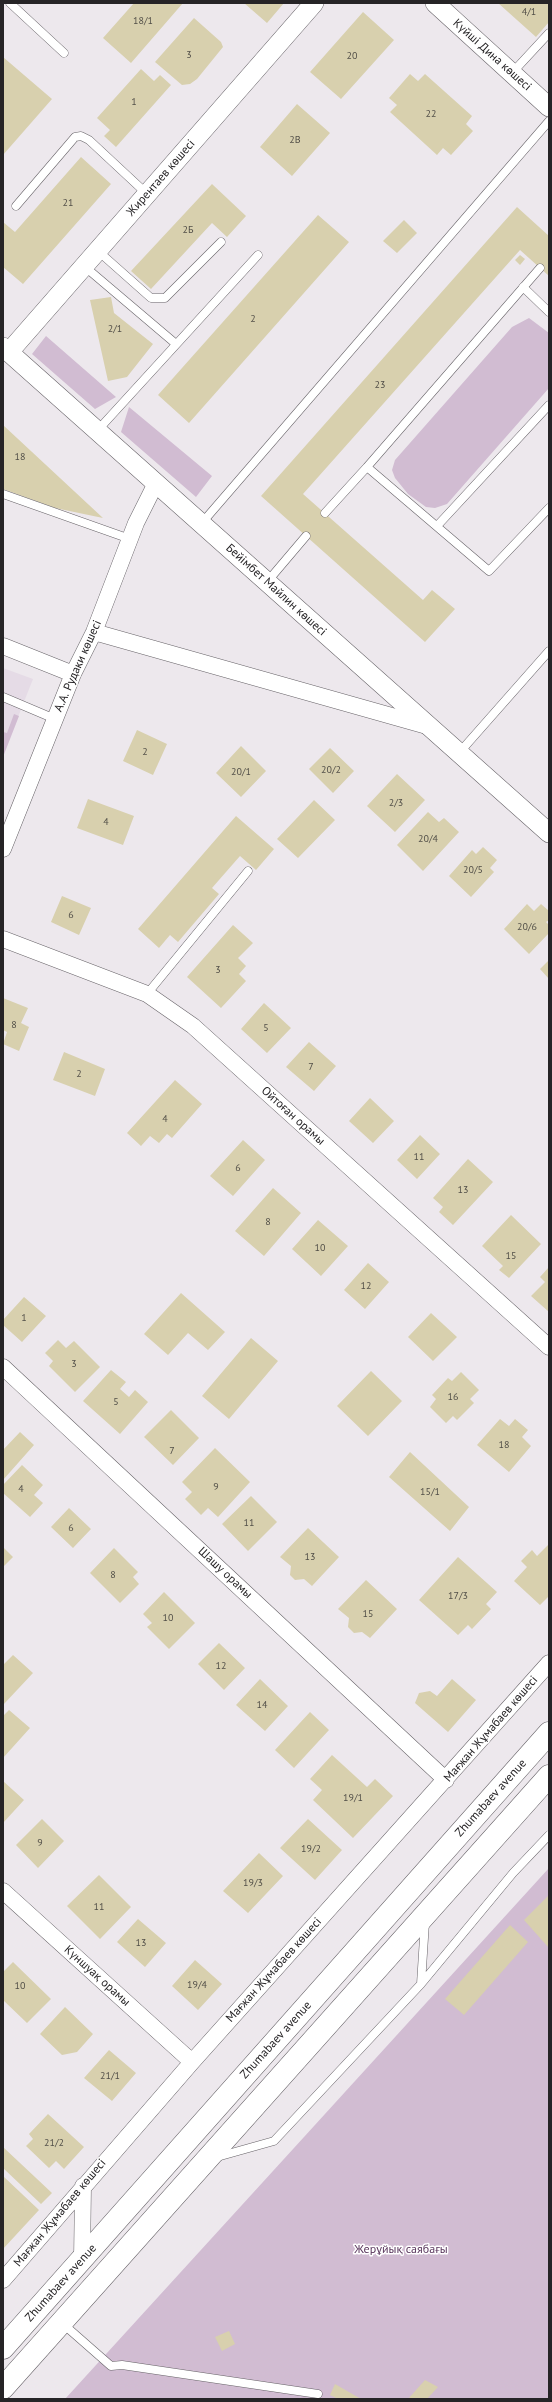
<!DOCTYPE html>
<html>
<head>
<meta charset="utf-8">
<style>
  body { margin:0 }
  #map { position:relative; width:552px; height:2402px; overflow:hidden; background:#ede8ed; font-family:"PT Sans",sans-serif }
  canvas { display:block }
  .frame { position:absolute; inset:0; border:4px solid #262426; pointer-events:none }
</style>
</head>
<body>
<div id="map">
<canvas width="552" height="2402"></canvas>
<div class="frame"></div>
</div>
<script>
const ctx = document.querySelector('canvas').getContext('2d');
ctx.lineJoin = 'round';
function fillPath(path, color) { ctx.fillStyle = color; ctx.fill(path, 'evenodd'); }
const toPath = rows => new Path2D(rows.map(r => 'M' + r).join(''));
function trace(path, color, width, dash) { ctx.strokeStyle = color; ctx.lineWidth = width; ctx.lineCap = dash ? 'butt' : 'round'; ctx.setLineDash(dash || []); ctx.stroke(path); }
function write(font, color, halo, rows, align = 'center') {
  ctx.font = font + ' "PT Sans",sans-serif'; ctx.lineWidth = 3; ctx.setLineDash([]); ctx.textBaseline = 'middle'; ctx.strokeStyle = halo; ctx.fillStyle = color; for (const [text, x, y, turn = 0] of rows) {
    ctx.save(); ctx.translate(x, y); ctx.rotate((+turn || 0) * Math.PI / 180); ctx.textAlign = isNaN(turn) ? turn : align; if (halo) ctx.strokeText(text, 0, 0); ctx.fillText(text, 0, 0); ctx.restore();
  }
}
fillPath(toPath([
  [3,668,33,679,3,755]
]), '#e5dbe6');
fillPath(toPath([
  [529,318,549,333,549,388,447,504,435,508,426,507,408,494,395,478,392,470,395,460,512,327],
  [46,336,116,397,95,409,32,354],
  [129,407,212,476,196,497,121,432],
  [14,714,19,716,3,757,3,732,7,733],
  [549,1868,549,2399,65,2399,304,2137]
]), '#d1bcd2');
fillPath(toPath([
  [134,3,183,3,131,63,103,38],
  [244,3,284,3,267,23],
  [498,3,549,3,549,22,536,37],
  [363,12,394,40,341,99,310,72],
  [194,18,221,42,223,47,197,79,190,84,182,85,155,62],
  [3,57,52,99,3,155],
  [141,69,154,81,160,75,171,85,116,147,104,136,110,130,97,118],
  [410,74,418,81,425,74,472,116,466,124,473,131,451,155,443,148,437,155,390,112,397,105,389,98],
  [297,104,330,133,292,176,260,147],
  [81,157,111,184,23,284,3,267,3,222,15,232],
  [212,184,246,216,227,237,212,223,151,289,131,271],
  [517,207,549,236,549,276,520,250,303,494,423,600,432,590,455,609,425,642,261,496],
  [318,215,349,242,189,423,158,395],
  [404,220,417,233,397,253,383,241],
  [520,255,525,259,520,265,515,260],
  [111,297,114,313,153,344,127,377,108,381,90,300],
  [3,425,103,518,55,508,3,489],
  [137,730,167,744,153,775,123,761],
  [241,746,266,771,241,797,216,773],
  [330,748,354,771,333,793,309,769],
  [397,774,425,800,395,832,367,806],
  [88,799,134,816,123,845,77,828],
  [314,800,335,820,298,858,277,839],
  [428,812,439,822,444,818,459,832,423,871,397,845],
  [236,816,274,849,256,870,240,856,212,888,219,894,178,942,170,935,159,948,138,929],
  [483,847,497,860,490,868,494,872,471,897,449,876,472,850,476,854],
  [62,896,91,908,79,935,51,922],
  [527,904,534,911,541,904,549,911,549,920,546,922,549,925,549,933,529,954,504,929],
  [233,925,253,943,238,958,246,966,239,974,246,981,221,1008,187,977],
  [549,960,549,979,540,969],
  [3,998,28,1008,21,1023,29,1027,19,1051,3,1044,7,1032,3,1030],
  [264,1003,291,1028,267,1053,241,1029],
  [309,1042,336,1066,314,1091,286,1067],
  [64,1052,105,1069,95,1096,53,1080],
  [175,1080,202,1104,172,1138,167,1134,159,1143,150,1136,141,1146,127,1133],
  [370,1098,394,1121,373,1143,349,1121],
  [420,1135,440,1154,417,1179,397,1160],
  [243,1140,265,1160,233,1196,210,1176],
  [468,1159,493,1182,453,1225,439,1212,443,1207,433,1198],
  [273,1188,301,1213,264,1256,235,1231],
  [511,1215,541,1244,509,1278,499,1270,503,1266,482,1246],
  [318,1220,348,1246,321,1276,292,1249],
  [368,1263,389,1282,365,1309,344,1290],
  [549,1267,549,1312,531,1296,545,1282,540,1277],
  [181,1293,225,1332,208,1350,188,1333,168,1355,144,1334],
  [24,1297,46,1316,22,1342,3,1325,3,1320],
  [431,1313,457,1337,433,1361,408,1337],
  [251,1338,278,1361,229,1419,202,1396],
  [58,1340,66,1348,74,1341,100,1367,75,1392,49,1366,53,1361,45,1353],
  [111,1370,126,1382,120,1389,129,1397,135,1390,148,1402,120,1434,83,1401],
  [371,1371,402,1401,368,1436,337,1406],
  [461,1372,479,1390,470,1399,474,1403,457,1420,453,1416,446,1423,430,1407,436,1399,432,1395,448,1378,452,1381],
  [171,1410,199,1438,173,1465,144,1437],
  [500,1419,509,1426,515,1419,528,1430,522,1437,531,1446,509,1472,477,1445],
  [20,1432,34,1445,3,1480,3,1450],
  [215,1448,250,1482,218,1517,208,1508,201,1515,185,1499,192,1492,182,1482],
  [410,1452,469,1507,450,1531,389,1477],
  [22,1465,43,1485,34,1495,43,1503,30,1517,3,1493,3,1485],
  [251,1496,277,1522,248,1551,222,1524],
  [69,1508,91,1529,73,1548,51,1527],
  [308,1528,339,1557,312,1586,304,1579,295,1580,290,1575,291,1566,280,1557],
  [549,1544,549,1596,540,1605,514,1581,527,1567,521,1561,532,1550,537,1556],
  [3,1547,13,1557,3,1567],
  [114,1548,138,1572,133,1577,139,1584,120,1603,90,1573],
  [458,1557,497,1592,486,1604,491,1609,472,1629,468,1625,458,1635,419,1600],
  [366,1580,397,1609,370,1638,362,1632,354,1633,348,1627,349,1618,338,1609],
  [164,1592,195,1623,169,1649,147,1627,152,1623,143,1614],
  [219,1643,245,1668,224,1690,198,1664],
  [13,1655,33,1673,3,1705,3,1665],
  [260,1679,288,1706,265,1731,236,1705],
  [452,1679,476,1700,448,1732,415,1703,419,1693,430,1691,437,1696],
  [9,1710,30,1728,3,1758,3,1716],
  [310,1712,329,1730,294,1768,275,1750],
  [332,1755,367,1787,375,1779,393,1796,353,1838,313,1800,322,1790,310,1779],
  [3,1781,24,1800,3,1823],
  [42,1819,64,1841,38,1868,16,1845],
  [308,1819,342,1850,315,1880,280,1848],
  [259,1853,283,1876,248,1913,223,1891],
  [99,1875,131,1907,100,1939,67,1906],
  [549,1895,549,1948,524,1920],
  [138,1919,166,1943,145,1967,117,1942],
  [510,1925,528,1942,464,2015,445,1999],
  [195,1960,222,1984,198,2010,172,1986],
  [13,1962,51,1999,27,2023,3,2000,3,1972],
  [65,2007,93,2034,77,2052,62,2055,40,2034],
  [109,2050,136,2073,112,2101,84,2078],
  [48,2114,84,2147,64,2169,56,2161,49,2168,26,2146,33,2139,29,2134],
  [3,2147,52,2193,41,2204,3,2168],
  [3,2176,39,2210,3,2249],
  [229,2331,235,2344,222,2351,215,2337],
  [425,2380,438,2387,427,2399,408,2399],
  [335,2384,361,2399,338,2399,330,2395]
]), '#d8d0ae');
const service = toPath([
  [10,3,64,53],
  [512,73,549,33],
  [16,206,75,137,81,136,89,140,147,194],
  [98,251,151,298,165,298,221,242],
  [84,266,176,344],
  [540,268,367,467,489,571,549,508],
  [523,287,549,312],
  [97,431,258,255],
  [3,494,130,539],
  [325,513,367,467],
  [201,524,549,121],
  [437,526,549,405],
  [267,582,306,536],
  [3,697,55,719],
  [459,753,549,651],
  [147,994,248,871],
  [421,1984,513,1873,549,1835],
  [217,2157,274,2141,421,1984,425,1922],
  [62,2323,111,2366,122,2365,318,2394]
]);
const minor = toPath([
  [94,632,427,726],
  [3,646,73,674],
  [3,849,73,674,94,632,136,523,156,483],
  [3,939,147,994,193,1026,549,1347],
  [3,1367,446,1780],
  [3,1891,192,2062],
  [82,2260,83,2186],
  [3,2280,192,2062,549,1663]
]);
const tertiary = toPath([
  [435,3,549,107],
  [3,347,549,833],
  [9,352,314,3]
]);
const secondary = toPath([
  [3,2348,549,1733],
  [3,2388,549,1776]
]);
trace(service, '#676368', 9);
trace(minor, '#676368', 17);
trace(tertiary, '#676368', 20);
trace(secondary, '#676368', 23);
trace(service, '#fff', 8);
trace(minor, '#fff', 16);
trace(tertiary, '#fff', 19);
trace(secondary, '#fff', 22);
write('10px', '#524f48', null, [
  ["4/1",529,12],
  ["18/1",143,21],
  ["3",189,55],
  ["20",352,56],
  ["1",134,102],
  ["22",431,114],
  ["2В",295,140],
  ["21",68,203],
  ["2Б",188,230],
  ["2",253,319],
  ["2/1",115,329],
  ["23",380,385],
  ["18",20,457],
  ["2",145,752],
  ["20/2",331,770],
  ["20/1",241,772],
  ["2/3",396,803],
  ["4",106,822],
  ["20/4",428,839],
  ["20/5",473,870],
  ["6",71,915],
  ["20/6",527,927],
  ["3",218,970],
  ["8",14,1025],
  ["5",266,1028],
  ["7",311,1067],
  ["2",79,1074],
  ["4",165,1119],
  ["11",419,1157],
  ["6",238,1168],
  ["13",463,1190],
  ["8",268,1222],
  ["10",320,1248],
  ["15",511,1256],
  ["12",366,1286],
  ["1",24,1318],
  ["3",74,1364],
  ["16",453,1397],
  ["5",116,1402],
  ["18",504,1445],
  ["7",172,1451],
  ["9",216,1487],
  ["4",21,1489],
  ["15/1",430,1492],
  ["11",249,1523],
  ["6",71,1528],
  ["13",310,1557],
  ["8",113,1575],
  ["17/3",458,1596],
  ["15",368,1614],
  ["10",168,1618],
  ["12",221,1666],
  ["14",262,1705],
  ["19/1",353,1798],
  ["9",40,1843],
  ["19/2",311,1849],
  ["19/3",253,1883],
  ["11",99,1907],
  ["13",141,1943],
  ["19/4",197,1985],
  ["10",20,1986],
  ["21/1",110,2076],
  ["21/2",54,2143]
]);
write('12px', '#262426', '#fff', [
  ["Күйші Дина көшесі",492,55,42],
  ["Жирентаев көшесі",161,178,-49],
  ["Бейімбет Майлин көшесі",276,590,42],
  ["А.А. Рудаки көшесі",78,666,-66],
  ["Ойтоған орамы",293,1116,42],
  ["Шашу орамы",225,1573,43],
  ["Мағжан Жұмабаев көшесі",491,1729,-49],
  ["Zhumabaev avenue",491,1798,-48],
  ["Мағжан Жұмабаев көшесі",274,1970,-48],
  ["Күншуақ орамы",97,1976,42],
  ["Zhumabaev avenue",276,2040,-48],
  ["Мағжан Жұмабаев көшесі",60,2213,-50],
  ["Zhumabaev avenue",61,2283,-48]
]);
write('12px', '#5a375d', '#fff', [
  ["Жерұйық саябағы",401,2250]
]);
</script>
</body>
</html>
